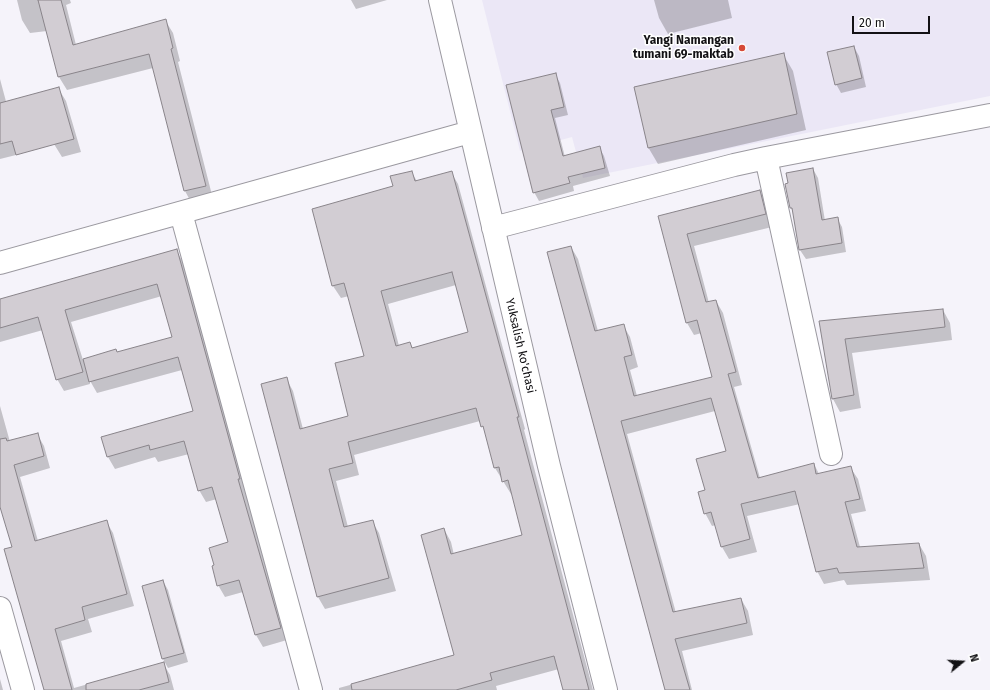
<!DOCTYPE html>
<html>
<head>
<meta charset="utf-8">
<style>
  body { margin:0 }
  #map { position:relative; width:990px; height:690px; overflow:hidden; background:#f5f3fa; font-family:"Fira Sans",sans-serif }
  canvas { display:block }
  .north { position:absolute; left:942px; top:642px; width:40px; height:40px; -webkit-text-stroke:3px #fff; paint-order:stroke; rotate:72deg; font-size:11px; font-weight:700; line-height:16px; text-align:center; color:#131215 }
  .north::after { content:''; display:block; margin:auto; width:14px; height:18px; background:#131215; clip-path:polygon(50% 0,100% 100%,50% 72%,0 100%) }
  .scale { position:absolute; left:852px; top:16px; width:78px; height:18px; box-sizing:border-box; border:2px solid #131215; border-top:0; padding-left:5px; font-size:12px; line-height:14px; white-space:nowrap; color:#131215; -webkit-text-stroke:3px #fff; paint-order:stroke }
</style>
</head>
<body>
<div id="map">
<canvas width="990" height="690"></canvas>
<div class="north">N</div>
<div class="scale">20 m</div>
</div>
<script>
const ctx = document.querySelector('canvas').getContext('2d');
ctx.lineJoin = 'round';
function fillPath(path, color) { ctx.fillStyle = color; ctx.fill(path, 'evenodd'); }
const toPath = rows => new Path2D(rows.map(r => 'M' + r).join(''));
function trace(path, color, width, dash) { ctx.strokeStyle = color; ctx.lineWidth = width; ctx.lineCap = dash ? 'butt' : 'round'; ctx.setLineDash(dash || []); ctx.stroke(path); }
function write(font, color, halo, rows, align = 'center') {
  ctx.font = font + ' "Fira Sans",sans-serif'; ctx.lineWidth = 3; ctx.setLineDash([]); ctx.textBaseline = 'middle'; ctx.strokeStyle = halo; ctx.fillStyle = color; for (const [text, x, y, turn = 0] of rows) {
    ctx.save(); ctx.translate(x, y); ctx.rotate((+turn || 0) * Math.PI / 180); ctx.textAlign = isNaN(turn) ? turn : align; if (halo) ctx.strokeText(text, 0, 0); ctx.fillText(text, 0, 0); ctx.restore();
  }
}
fillPath(toPath([
  [482,0,990,0,990,96,583,178,572,137,520,151]
]), '#ebe7f6');
fillPath(toPath([
  [17,0,70,0,71,3,66,5,76,45,165,20,173,33,180,61,178,62,213,199,192,204,185,191,153,68,67,90,59,77,47,31,30,33,22,20],
  [351,0,387,0,356,9],
  [654,0,728,0,732,18,668,34,659,18],
  [854,47,859,56,866,87,841,93,836,84],
  [783,54,793,71,806,130,658,164,648,147],
  [555,74,560,83,568,115,555,118,565,157,599,147,604,156,610,176,573,186,574,191,539,201,534,192],
  [0,79,20,154,0,159],
  [58,88,66,101,81,152,62,157,54,144],
  [813,169,818,178,825,221,837,218,842,227,846,252,806,259,800,250,794,214,791,208],
  [411,172,417,181,451,172,458,184,525,429,524,430,593,690,564,690,559,669,496,686,497,690,339,690,339,688,455,656,444,529,451,542,454,555,524,536,512,493,511,494,495,468,486,434,480,421,354,455,359,475,336,481,348,527,372,521,379,533,396,591,325,609,318,597,262,384,286,378,293,391,303,429,350,417,365,356,349,296,341,298,333,286,313,210,395,187],
  [456,285,470,333,413,348,410,344,399,346,388,304],
  [760,191,767,204,772,227,694,246,709,303,716,301,723,313,742,385,734,387,760,478,814,464,819,474,850,467,858,479,866,511,851,514,860,547,919,544,926,556,930,580,847,585,844,580,824,584,817,571,800,504,747,516,757,552,729,559,722,547,716,525,712,526,705,513,706,490,727,451,715,411,627,434,676,613,741,599,748,611,753,635,682,651,692,690,667,690,571,247,578,259,598,331,623,325,630,337,638,367,630,370,637,396,713,378,702,333,694,335,687,323,659,217],
  [176,250,183,262,246,491,245,491,287,640,263,647,256,635,243,592,225,597,218,585,229,543,217,499,206,502,199,490,189,454,158,462,155,457,115,469,108,457,194,412,182,370,97,393,89,379,90,384,64,391,57,379,43,330,0,342,0,301],
  [162,296,173,338,117,353,116,351,83,360,71,322],
  [943,310,950,323,952,340,852,353,861,408,840,412,833,399,821,322],
  [0,406,10,442,37,434,44,446,50,468,20,477,38,541,106,521,113,533,134,606,88,619,92,632,61,641,74,688,163,663,170,675,174,690,45,690,13,548,0,504],
  [163,581,168,590,188,662,168,668,163,659,143,587],
  [0,679,3,690,0,690]
]), '#0003');
const building = toPath([
  [38,0,61,0,73,45,166,19,173,48,171,49,206,186,184,191,149,54,58,77,38,0],
  [854,46,862,78,835,85,827,52,854,46],
  [784,53,797,114,648,148,634,87,784,53],
  [556,73,564,107,551,110,563,156,600,146,605,168,568,177,570,183,533,193,506,85,556,73],
  [59,87,74,139,16,155,12,141,0,144,0,103,59,87],
  [813,168,822,220,838,217,842,243,799,250,792,208,790,208,785,184,788,183,786,173,813,168],
  [412,171,415,181,452,171,519,417,517,417,589,690,563,690,554,656,490,673,492,680,456,690,352,690,351,684,454,655,421,535,444,528,451,554,522,535,508,480,502,482,499,467,494,468,483,426,481,427,476,408,348,442,353,463,329,469,344,527,373,520,389,578,317,597,261,384,287,377,300,429,348,416,335,363,364,356,344,283,332,286,312,209,393,186,390,176,412,171],
  [452,272,468,332,412,348,410,342,396,346,381,291,452,272],
  [760,190,766,214,687,234,706,302,716,300,736,372,728,374,758,478,814,463,816,474,851,466,860,499,845,502,857,547,919,543,924,568,839,573,837,568,816,572,795,491,741,504,750,539,721,547,711,512,704,514,698,492,705,490,696,459,726,451,711,398,621,421,673,612,741,598,747,623,675,639,690,690,665,690,547,252,571,246,595,331,624,324,632,355,624,357,634,396,712,377,697,320,686,323,658,216,760,190],
  [177,249,240,479,238,479,281,628,255,635,239,580,217,586,212,566,214,565,209,548,228,542,212,487,198,491,184,441,150,450,149,445,107,457,101,437,193,411,178,357,89,382,83,359,116,349,117,352,172,337,157,284,65,310,83,372,56,380,38,317,0,328,0,299,177,249],
  [943,309,945,327,845,339,854,395,832,399,819,321,943,309],
  [38,433,44,456,14,465,35,541,107,520,127,594,82,607,85,620,55,629,72,690,44,690,4,549,12,547,0,507,0,439,6,438,7,441,38,433],
  [163,580,184,653,162,659,142,586,163,580],
  [164,662,169,682,139,690,86,690,86,684,164,662]
]);
fillPath(building, '#d2cdd3');
trace(building, '#89848a', 1);
const street = toPath([
  [440,0,549,466,606,690],
  [766,158,990,115],
  [181,213,311,690],
  [493,228,734,165,766,158,831,454],
  [0,263,470,132],
  [0,608,23,690]
]);
trace(street, '#9b99a0', 24);
trace(street, '#fff', 22);
for (const [x, y, r, color] of [
  [742,48,4,"#d64937"]
]) { const dot = new Path2D(); dot.arc(x, y, r, 0, 2 * Math.PI); ctx.fillStyle = color; ctx.fill(dot); trace(dot, '#fff', 1.5); }
write('bold 12px', '#131215', '#fff', [
  ["Yangi Namangan",734,41],
  ["tumani 69-maktab",734,55]
], 'right');
write('12px', '#131215', '#fff', [
  ["Yuksalish ko'chasi",520,346,77]
]);
</script>
</body>
</html>
